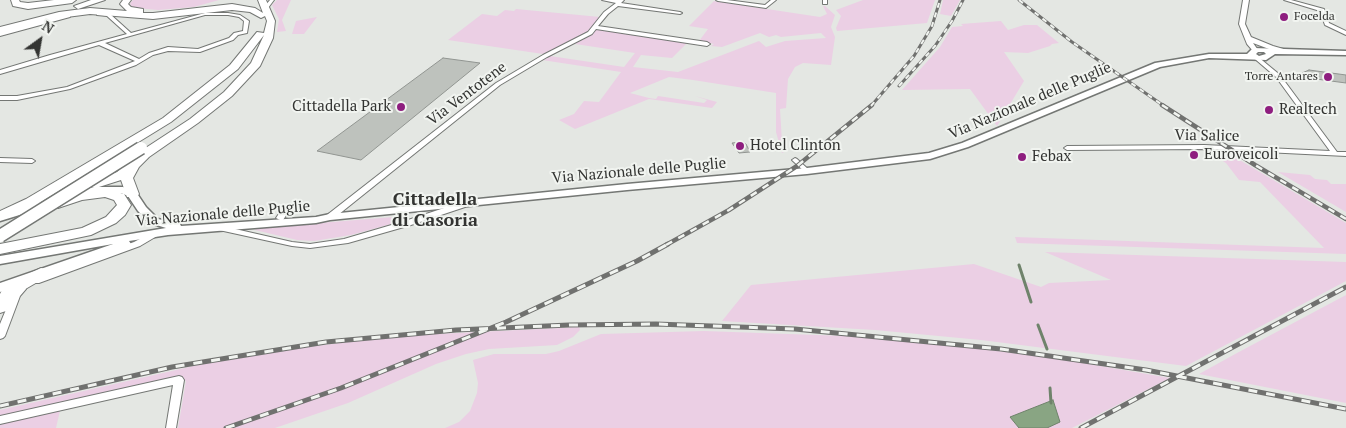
<!DOCTYPE html>
<html>
<head>
<meta charset="utf-8">
<style>
  body { margin:0 }
  #map { position:relative; width:1346px; height:428px; overflow:hidden; background:#e4e7e3; font-family:"PT Serif",serif }
  canvas { display:block }
  .north { position:absolute; left:15px; top:15px; width:50px; height:50px; -webkit-text-stroke:4px #f1f4f0; paint-order:stroke; rotate:32deg; font-size:14px; font-weight:700; line-height:20px; text-align:center; color:#333432 }
  .north::after { content:''; display:block; margin:auto; width:18px; height:22px; background:#333432; clip-path:polygon(50% 0,100% 100%,50% 72%,0 100%) }
</style>
</head>
<body>
<div id="map">
<canvas width="1346" height="428"></canvas>
<div class="north">N</div>
</div>
<script>
const ctx = document.querySelector('canvas').getContext('2d');
ctx.lineJoin = 'round';
function fillPath(path, color) { ctx.fillStyle = color; ctx.fill(path, 'evenodd'); }
const toPath = rows => new Path2D(rows.map(r => 'M' + r).join(''));
function trace(path, color, width, dash) { ctx.strokeStyle = color; ctx.lineWidth = width; ctx.lineCap = dash ? 'butt' : 'round'; ctx.setLineDash(dash || []); ctx.stroke(path); }
function write(font, color, halo, rows, align = 'center') {
  ctx.font = font + ' "PT Serif",serif'; ctx.lineWidth = 4; ctx.setLineDash([]); ctx.textBaseline = 'middle'; ctx.strokeStyle = halo; ctx.fillStyle = color; for (const [text, x, y, turn = 0] of rows) {
    ctx.save(); ctx.translate(x, y); ctx.rotate((+turn || 0) * Math.PI / 180); ctx.textAlign = isNaN(turn) ? turn : align; if (halo) ctx.strokeText(text, 0, 0); ctx.fillText(text, 0, 0); ctx.restore();
  }
}
fillPath(toPath([
  [133,0,219,0,194,7,158,10,136,8,131,6,130,3],
  [277,0,291,0,282,20,286,31,277,32,279,19,272,5],
  [863,0,935,0,927,23,837,31,836,28,841,16,836,10],
  [943,0,960,0,951,16,940,14],
  [714,1,820,17,827,14,823,6,825,6,835,15,831,27,835,37,831,65,803,63,795,67,788,79,786,108,780,109,782,142,786,151,782,153,776,132,776,93,693,80,669,77,630,93,649,98,656,99,658,96,704,103,707,100,695,96,717,102,712,108,649,99,575,129,559,120,574,114,584,101,599,102,621,72,542,60,550,56,624,67,635,53,575,44,597,29,687,43,672,58,641,55,633,67,678,72,759,41,766,47,785,41,826,38,821,33,781,37,776,35,769,37,760,33,722,47,711,46,714,44,699,41,708,29,689,26],
  [516,9,600,17,588,32,567,44,543,54,448,40,482,14,497,16,505,10,514,11],
  [317,17,304,34,292,34,296,21],
  [1001,21,1008,30,1024,25,1037,25,1059,43,1052,44,1050,46,1028,53,1004,52,1024,81,997,126,970,89,902,90,940,47,952,27,963,26,961,24],
  [1213,155,1231,155,1346,223,1346,254,1017,243,1015,237,1324,248,1260,182,1239,180,1226,163],
  [1278,172,1310,175,1315,179,1327,180,1331,184,1346,184,1346,212],
  [406,216,406,220,351,235,314,241,297,240,255,230,257,228],
  [1045,252,1346,262,1346,281,1186,366,981,340,875,330,722,321,751,285,974,264,1041,287,1049,283,1111,280],
  [1346,295,1346,403,1199,374,1237,353],
  [579,327,580,330,573,337,557,345,489,349,466,354,436,364,348,403,275,428,178,428,186,381,179,378,62,402,56,428,0,428,0,410,198,365,308,347,396,336],
  [704,331,845,336,984,349,1072,361,1170,378,1072,428,445,428,459,422,470,411,477,393,478,383,473,360,494,354,546,354,559,351,601,334]
]), '#ebcfe4');
const water = toPath([
  [1053,400,1060,422,1047,428,1019,428,1010,417,1053,400]
]);
fillPath(water, '#89a583');
trace(water, '#6f836b', 1);
trace(toPath([
  [1019,265,1031,302],
  [1038,325,1047,349],
  [1050,388,1051,403]
]), '#6f836b', 3);
const building = toPath([
  [443,58,480,63,361,160,317,151,443,58],
  [1309,70,1346,75,1346,83,1316,79,1302,73,1309,70],
  [743,142,746,144,750,152,739,153,732,143,743,142]
]);
fillPath(building, '#bec2bd');
trace(building, '#919591', 1);
const street = toPath([
  [270,0,274,0,268,8,264,8,264,7,270,0],
  [602,0,624,0,621,3,680,12,682,13,680,14,618,6,608,14,598,26,707,42,710,44,707,46,596,29,592,34,547,57,500,85,333,219,327,219,326,217,327,215,496,83,543,55,588,32,604,12,616,3,602,0],
  [716,0,727,0,765,5,771,0,776,0,766,8,718,1,716,0],
  [823,0,827,0,827,4,823,4,823,0],
  [1284,0,1291,0,1324,9,1329,23,1346,31,1346,35,1325,25,1320,11,1284,0],
  [97,13,110,14,131,33,205,13,228,13,240,15,249,21,247,33,238,35,233,40,200,52,168,51,153,55,136,65,70,89,17,100,0,100,0,96,17,96,67,87,135,61,99,45,0,74,0,70,50,55,127,34,107,16,97,15,97,13],
  [205,15,228,15,239,17,244,21,243,31,234,33,229,38,198,49,168,47,149,53,139,59,105,43,205,15],
  [68,15,70,15,70,17,0,36,0,32,68,15],
  [1257,56,1280,75,1337,152,1346,152,1346,156,1204,149,1067,150,1064,148,1067,146,1204,145,1330,151,1276,77,1255,59,1254,58,1257,56],
  [0,158,32,159,35,161,32,163,0,162,0,158],
  [795,158,797,159,809,170,810,171,809,172,805,172,793,161,792,160,795,158],
  [459,203,465,203,466,205,465,207,411,225,348,243,310,248,292,246,219,230,218,228,222,226,292,242,310,244,344,239,405,221,459,203],
  [280,212,283,212,287,214,283,220,280,220,276,218,280,212],
  [155,231,161,231,162,233,140,246,39,283,33,283,32,281,33,279,134,242,155,231],
  [22,286,25,287,26,289,20,296,5,336,3,338,0,339,0,324,12,295,19,287,22,286],
  [179,376,182,377,184,380,176,428,166,428,173,385,0,424,0,416,179,376]
]);
const secondary = toPath([
  [1243,0,1249,0,1245,24,1251,37,1273,46,1287,50,1287,52,1269,49,1253,43,1258,50,1253,51,1247,44,1239,24,1243,0]
]);
const primary = toPath([
  [1253,48,1346,51,1346,55,1275,54,1266,60,1209,58,1160,67,968,147,930,159,807,174,627,190,330,220,316,223,168,235,129,241,131,244,129,247,0,292,0,283,113,244,0,264,0,256,166,228,150,223,138,211,128,196,121,193,94,193,68,199,63,196,64,194,94,187,123,187,136,192,146,207,158,219,180,224,181,226,316,217,330,214,627,184,807,168,929,153,962,143,1155,63,1209,54,1247,54,1253,48],
  [1258,52,1264,52,1266,54,1259,56,1256,54,1258,52],
  [48,200,52,201,54,203,52,205,0,221,0,214,48,200]
]);
const highway = toPath([
  [11,0,19,0,20,2,28,3,54,0,76,0,72,3,28,9,13,6,11,0],
  [91,0,105,0,78,9,74,6,91,0],
  [123,0,131,0,128,4,131,7,143,9,143,13,153,13,232,4,255,8,263,13,258,0,266,0,275,21,273,38,260,66,232,96,198,123,149,157,139,167,133,178,139,194,137,197,127,197,121,180,99,187,83,187,77,183,78,180,99,179,117,172,141,151,190,119,224,92,251,63,264,35,238,69,171,122,36,205,0,220,0,211,26,199,163,118,230,65,257,32,264,33,267,21,265,16,261,18,250,12,232,10,153,19,90,14,59,18,0,33,0,27,59,12,90,8,127,11,120,4,123,0],
  [106,189,124,194,131,205,125,215,116,223,91,235,0,254,0,244,82,228,106,217,117,205,114,200,105,197,82,200,58,208,51,204,53,201,75,193,106,189],
  [41,268,46,269,49,273,46,277,22,291,14,298,6,311,0,313,0,294,2,290,10,283,41,268]
]);
trace(street, '#747774', 2);
trace(secondary, '#747774', 2);
trace(primary, '#747774', 3);
trace(highway, '#747774', 2);
fillPath(street, '#fff');
fillPath(secondary, '#fff');
fillPath(primary, '#fff');
fillPath(highway, '#fff');
const railFar2 = toPath([
  [1019,0,1072,42,1164,106],
  [899,86,935,46,952,21,963,0],
  [871,106,914,56,932,26,940,0]
]);
const railFar1 = toPath([
  [1162,105,1255,165,1346,219],
  [666,245,729,210,797,166,872,105]
]);
const rail = toPath([
  [0,406,172,367,326,342,456,330,569,325,656,324,795,329,1001,349,1146,370,1346,409],
  [226,428,341,388,506,322,637,261,668,244],
  [1081,428,1346,287]
]);
trace(railFar2, '#70716f', 3);
trace(railFar1, '#70716f', 4.5);
trace(rail, '#70716f', 5);
trace(railFar2, '#f1f4f0', 2, [5]);
trace(railFar1, '#f1f4f0', 2.5, [7]);
trace(rail, '#f1f4f0', 3, [9]);
const highwayBridge = toPath([
  [0,236,141,148]
]);
trace(highwayBridge, '#747774', 15, []);
trace(highwayBridge, '#fff', 12);
for (const [x, y, r, color] of [
  [1284,17,5,"#8e1e7f"],
  [1328,77,5,"#8e1e7f"],
  [401,107,5,"#8e1e7f"],
  [1269,110,5,"#8e1e7f"],
  [740,146,5,"#8e1e7f"],
  [1194,155,5,"#8e1e7f"],
  [1022,157,5,"#8e1e7f"]
]) { const dot = new Path2D(); dot.arc(x, y, r, 0, 2 * Math.PI); ctx.fillStyle = color; ctx.fill(dot); trace(dot, '#f1f4f0', 2); }
write('12px', '#333432', '#f1f4f0', [
  ["Focelda",1294,17],
  ["Torre Antares",1318,77,"right"]
], 'left');
write('15px', '#333432', '#f1f4f0', [
  ["Via Ventotene",467,94,-37],
  ["Via Nazionale delle Puglie",1030,101,-23],
  ["Via Salice",1207,136,1],
  ["Via Nazionale delle Puglie",639,171,-5],
  ["Via Nazionale delle Puglie",223,214,-5]
]);
write('15px', '#333432', '#f1f4f0', [
  ["Cittadella Park",391,107,"right"],
  ["Realtech",1279,110],
  ["Hotel Clinton",750,146],
  ["Euroveicoli",1204,155],
  ["Febax",1032,157]
], 'left');
write('bold 18px', '#333432', '#f1f4f0', [
  ["Cittadella",435,200],
  ["di Casoria",435,221]
]);
</script>
</body>
</html>
